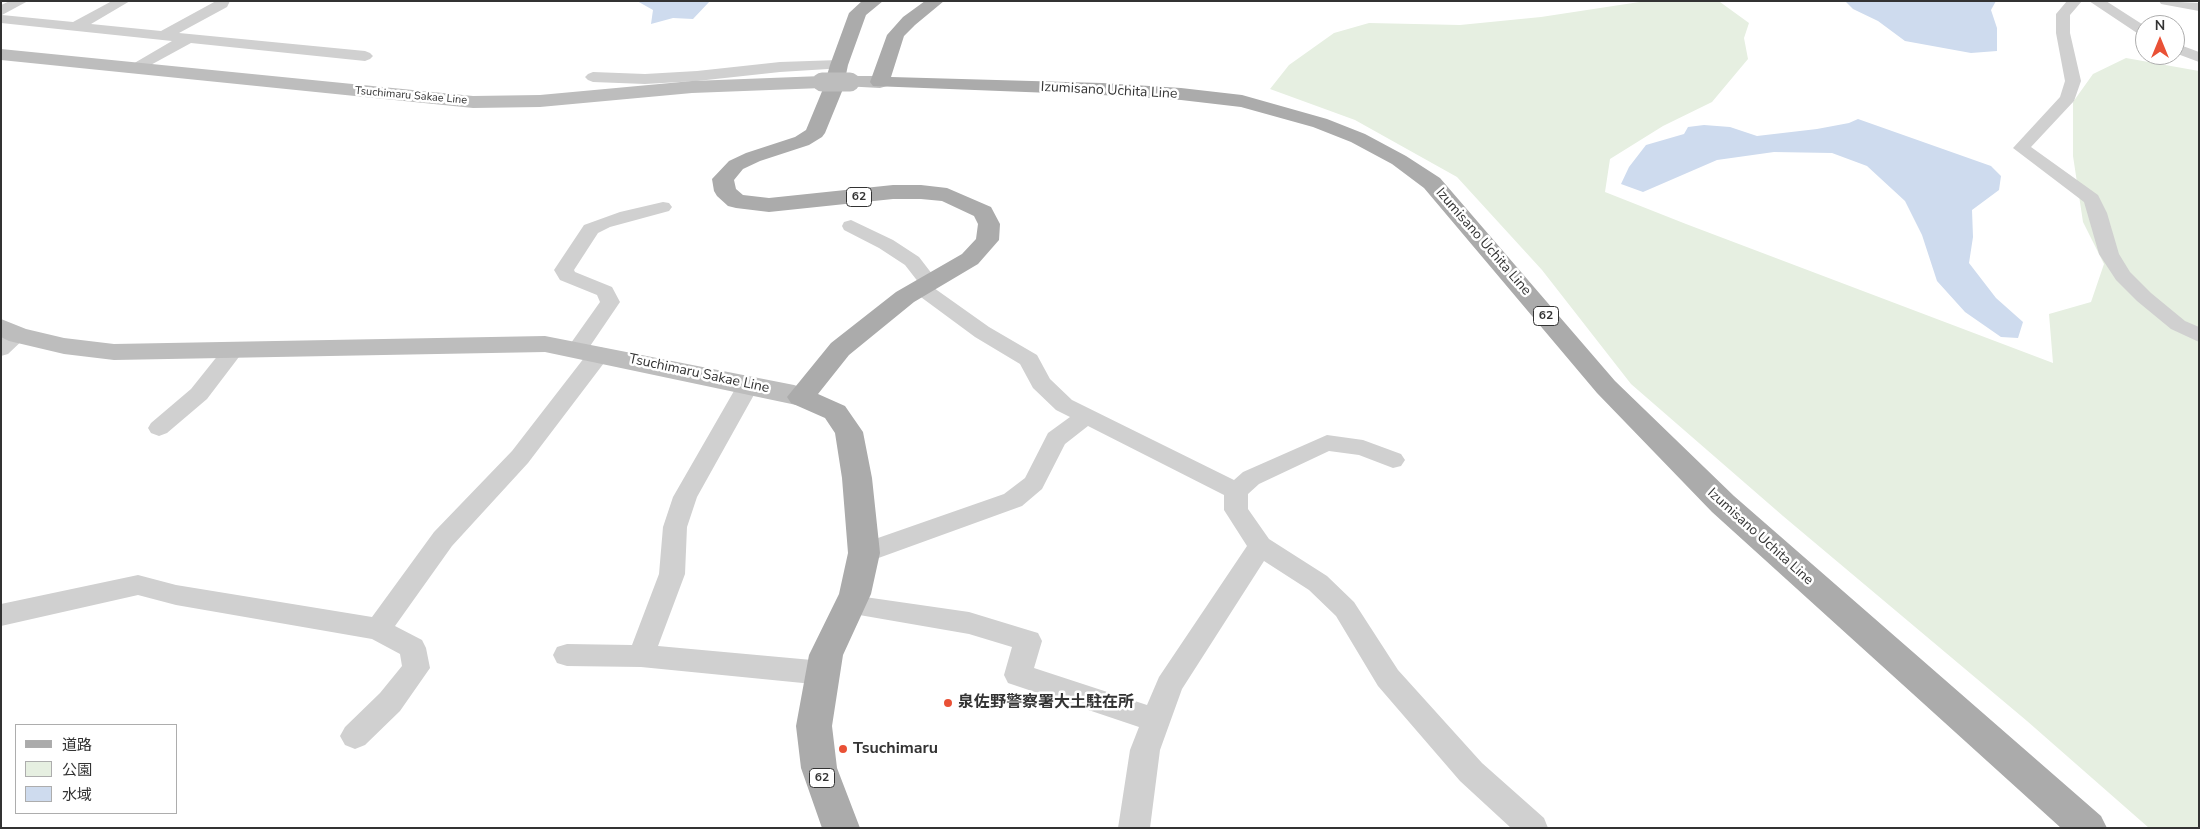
<!DOCTYPE html>
<html>
<head>
<meta charset="utf-8">
<style>
  body { margin:0 }
  #map { position:relative; width:2200px; height:829px; overflow:hidden; background:#fff; font-family:"Nunito Sans","Noto Sans JP",sans-serif }
  canvas { display:block }
  .frame { position:absolute; inset:0; border:2px solid #333; pointer-events:none }
  .legend { position:absolute; left:15px; top:724px; width:162px; height:90px; box-sizing:border-box; background:#fff; border:1px solid #adadad; margin:0; padding:6px 9px; list-style:none; font-size:15px; color:#333 }
  .legend li { display:flex; align-items:center; gap:10px; height:25px }
  .legend b { width:25px; border:1px solid #adadad }
  .north { position:absolute; left:2135px; top:15px; width:50px; height:50px; box-sizing:border-box; background:#fff; border:1px solid #adadad; border-radius:50%; rotate:0deg; font-size:14px; font-weight:700; line-height:20px; text-align:center; color:#333 }
  .north::after { content:''; display:block; margin:auto; width:18px; height:22px; background:#e95136; clip-path:polygon(50% 0,100% 100%,50% 72%,0 100%) }
</style>
</head>
<body>
<div id="map">
<canvas width="2200" height="829"></canvas>
<div class="frame"></div>
<ul class="legend">
<li><b style="height:6px;background:#ababab"></b>道路</li>
<li><b style="height:14px;background:#e6efe1"></b>公園</li>
<li><b style="height:14px;background:#cedbee"></b>水域</li>
</ul>
<div class="north">N</div>
</div>
<script>
const ctx = document.querySelector('canvas').getContext('2d');
ctx.lineJoin = 'round';
function fillPath(path, color) { ctx.fillStyle = color; ctx.fill(path, 'evenodd'); }
const toPath = rows => new Path2D(rows.map(r => 'M' + r).join(''));
function trace(path, color, width, dash) { ctx.strokeStyle = color; ctx.lineWidth = width; ctx.lineCap = dash ? 'butt' : 'round'; ctx.setLineDash(dash || []); ctx.stroke(path); }
function write(font, color, halo, rows, align = 'center') {
  ctx.font = font + ' "Nunito Sans","Noto Sans JP",sans-serif'; ctx.lineWidth = 5; ctx.setLineDash([]); ctx.textBaseline = 'middle'; ctx.strokeStyle = halo; ctx.fillStyle = color; for (const [text, x, y, turn = 0] of rows) {
    ctx.save(); ctx.translate(x, y); ctx.rotate((+turn || 0) * Math.PI / 180); ctx.textAlign = isNaN(turn) ? turn : align; if (halo) ctx.strokeText(text, 0, 0); ctx.fillText(text, 0, 0); ctx.restore();
  }
}
fillPath(toPath([
  [1646,1,1720,2,1749,23,1744,38,1748,59,1712,102,1663,126,1610,159,1605,192,1686,224,2053,363,2049,314,2091,302,2104,264,2083,222,2073,156,2073,102,2093,74,2126,58,2199,71,2199,828,2149,828,2027,721,1783,516,1631,384,1542,270,1457,177,1355,120,1270,89,1289,65,1334,33,1369,23,1460,25,1541,17]
]), '#e6efe1');
fillPath(toPath([
  [637,1,710,1,693,19,673,18,651,24,653,10],
  [1845,1,1996,1,1991,10,1997,28,1997,51,1971,53,1905,41,1878,21,1853,9],
  [1858,119,1991,166,2001,176,1999,190,1972,210,1973,237,1969,263,1996,298,2023,322,2018,338,2001,337,1965,312,1937,281,1922,235,1905,201,1867,166,1832,153,1774,152,1717,160,1643,192,1621,184,1629,167,1646,145,1684,134,1688,127,1704,125,1730,127,1757,136,1817,129,1849,123]
]), '#cedbee');
fillPath(toPath([
  [10,1,28,1,2,15,73,22,112,1,130,1,91,24,161,31,216,1,230,1,227,7,179,33,365,51,370,53,373,56,370,59,365,61,191,43,136,73,131,71,128,68,131,65,172,41,1,23,1,5,10,1],
  [2067,1,2082,1,2070,15,2070,33,2081,81,2074,101,2031,147,2098,195,2107,213,2119,254,2130,272,2151,293,2185,321,2199,327,2199,342,2171,329,2137,301,2116,280,2099,254,2084,202,2013,148,2060,97,2065,81,2056,33,2056,14,2067,1],
  [2089,1,2106,1,2145,26,2145,36,2140,35,2089,1],
  [2159,1,2199,3,2199,11,2161,4,2159,1],
  [2175,43,2199,52,2199,62,2175,53,2175,43],
  [839,60,844,62,847,65,844,68,780,72,697,81,645,84,593,82,588,80,585,77,588,74,593,72,645,74,697,71,780,62,839,60],
  [663,202,669,203,672,207,669,211,610,227,598,233,574,270,575,272,612,287,620,302,584,355,577,357,570,355,566,350,600,302,597,295,560,280,554,270,584,225,620,212,663,202],
  [851,220,893,240,919,257,939,283,934,288,989,327,1037,355,1050,379,1072,400,1234,480,1243,472,1327,435,1363,440,1401,454,1405,460,1401,466,1393,468,1359,455,1329,451,1259,484,1248,494,1248,509,1269,539,1327,576,1354,602,1398,670,1482,763,1544,818,1548,828,1511,828,1460,781,1378,686,1336,616,1309,590,1264,561,1182,689,1160,750,1150,828,1118,828,1130,750,1139,727,1008,683,1004,675,1012,647,969,634,842,612,838,605,842,598,851,595,969,612,1028,630,1038,633,1042,641,1034,668,1147,705,1159,677,1247,546,1224,510,1224,495,1088,426,1065,444,1042,489,1022,506,873,560,864,563,855,560,851,553,855,546,1004,494,1025,478,1048,433,1070,417,1056,410,1033,388,1020,364,975,337,914,292,911,288,914,284,919,283,905,265,879,248,844,230,842,226,844,222,851,220],
  [18,329,25,330,28,335,8,354,1,356,1,338,11,330,18,329],
  [234,342,241,344,245,349,207,399,167,433,159,436,151,433,148,428,151,423,191,389,227,344,234,342],
  [599,347,607,349,610,354,607,359,528,463,452,546,395,626,422,640,426,648,430,668,400,711,365,745,355,749,345,745,340,736,345,727,380,693,402,666,400,654,372,639,176,605,138,595,1,626,1,604,138,575,176,585,372,617,434,532,512,451,591,349,599,347],
  [749,377,757,379,760,384,697,497,687,527,685,574,658,646,823,661,833,665,837,673,833,681,823,685,641,667,567,666,557,663,553,655,557,647,567,644,632,645,659,574,663,527,673,497,738,384,741,379,749,377]
]), '#d0d0d0');
fillPath(toPath([
  [1,49,473,96,540,95,692,81,822,76,829,78,832,82,829,86,822,88,692,93,540,107,473,108,1,60,1,49],
  [850,76,880,76,887,78,890,82,887,86,880,88,843,86,840,82,843,78,850,76],
  [1,319,26,329,64,338,114,344,545,336,794,385,811,391,815,397,811,403,801,406,545,352,114,360,64,354,9,341,1,337,1,319]
]), '#bdbdbd');
fillPath(toPath([
  [862,1,883,1,866,15,848,65,843,89,825,133,822,137,809,145,760,161,743,169,734,180,736,189,743,195,769,198,893,185,921,185,947,188,991,207,1000,224,999,240,978,264,914,302,849,355,818,394,845,406,863,432,872,478,880,553,871,594,843,655,832,726,837,768,860,828,822,828,801,768,796,726,809,655,839,594,848,553,842,478,835,433,825,418,791,403,787,397,831,343,896,292,962,254,976,239,978,224,974,216,942,201,921,199,893,199,769,212,736,208,728,206,717,196,714,191,712,179,729,161,746,153,795,137,806,130,823,89,830,65,849,13,862,1],
  [925,1,944,1,915,25,904,36,891,77,1102,83,1181,88,1242,95,1327,119,1365,134,1406,156,1440,178,1615,381,1734,496,2101,816,2107,828,2061,828,1712,512,1597,393,1424,188,1392,164,1351,142,1313,127,1241,107,1181,100,1102,95,873,86,870,82,887,35,903,17,925,1]
]), '#ababab');
trace(toPath([
  [822,82,850,82]
]), '#bdbdbd', 19);
for (const [x, y, r, color] of [
  [948,703,5,"#e95136"],
  [843,749,5,"#e95136"]
]) { const dot = new Path2D(); dot.arc(x, y, r, 0, 2 * Math.PI); ctx.fillStyle = color; ctx.fill(dot); trace(dot, '#fff', 2); }
write('11px', '#333', '#fff', [
  ["Tsuchimaru Sakae Line",411,96,5]
]);
for (const [x, y, w] of [
  [859,197,25],
  [1546,316,25],
  [822,778,25]
]) { const box = new Path2D(); box.roundRect(x - w / 2, y - 9.5, w, 19, 4); ctx.fillStyle = '#fff'; ctx.fill(box); trace(box, '#333', 1); }
write('bold 12px', '#333', null, [
  ["62",859,197],
  ["62",1546,316],
  ["62",822,778]
]);
write('14px', '#333', '#fff', [
  ["Izumisano Uchita Line",1109,91,3],
  ["Izumisano Uchita Line",1483,242,49],
  ["Tsuchimaru Sakae Line",699,374,12],
  ["Izumisano Uchita Line",1760,537,42]
]);
write('bold 16px', '#333', '#fff', [
  ["泉佐野警察署大土駐在所",958,703],
  ["Tsuchimaru",853,749]
], 'left');
</script>
</body>
</html>
